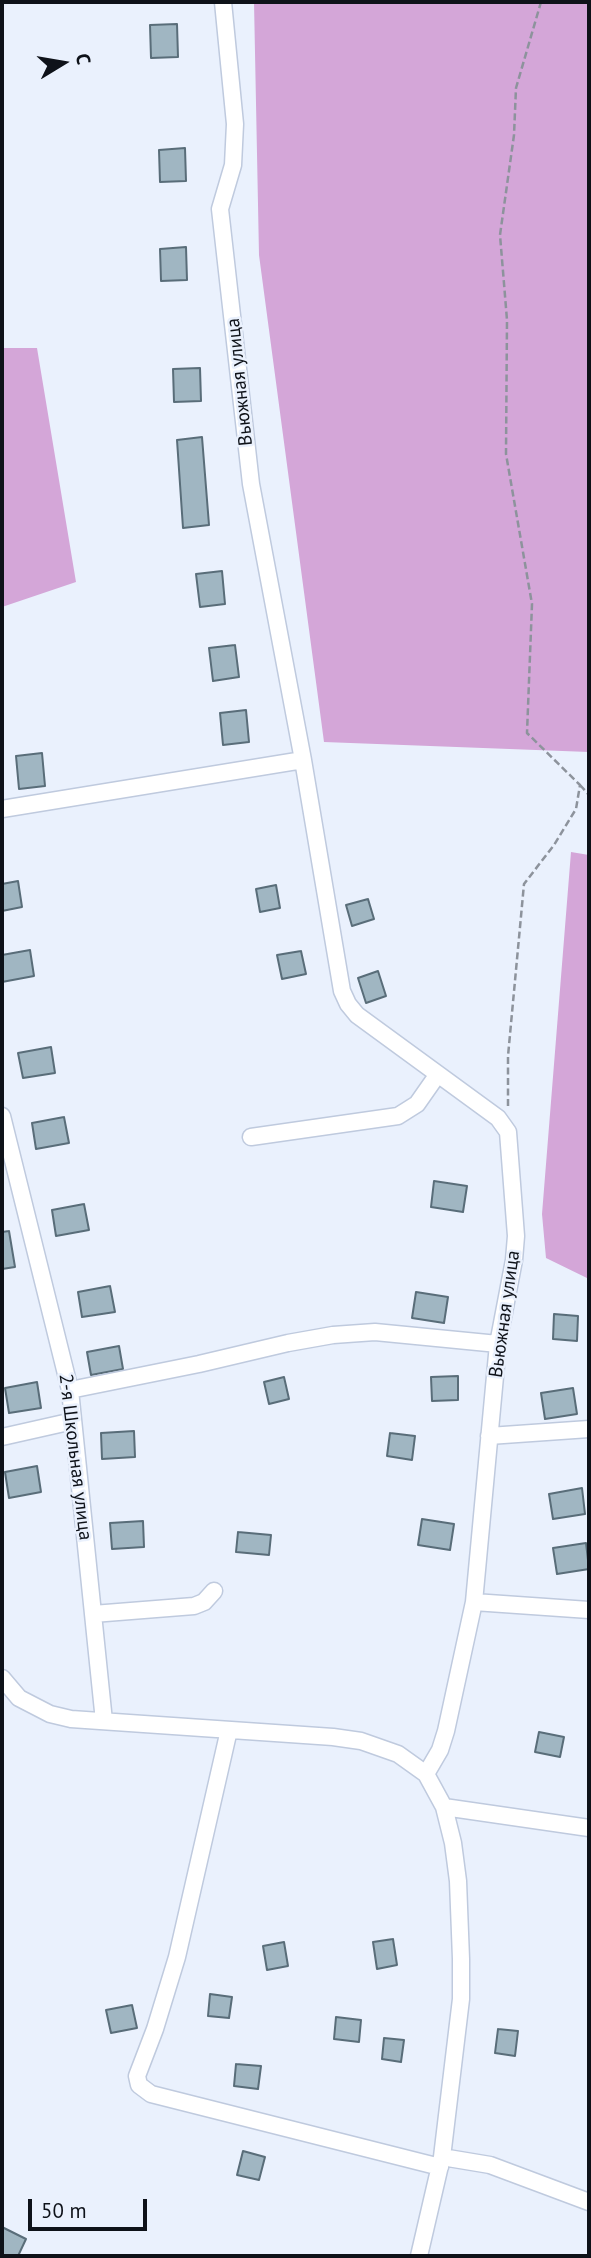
<!DOCTYPE html>
<html>
<head>
<meta charset="utf-8">
<style>
  body { margin:0 }
  #map { position:relative; width:591px; height:2258px; overflow:hidden; background:#eaf1fd; font-family:"PT Sans",sans-serif }
  canvas { display:block }
  .frame { position:absolute; inset:0; border:4px solid #0e1219; pointer-events:none }
  .north { position:absolute; left:28px; top:28px; width:70px; height:70px; -webkit-text-stroke:5px #eaf1fd; paint-order:stroke; rotate:79deg; font-size:19px; font-weight:700; line-height:28px; text-align:center; color:#0e1219 }
  .north::after { content:''; display:block; margin:auto; width:24px; height:32px; background:#0e1219; clip-path:polygon(50% 0,100% 100%,50% 72%,0 100%) }
  .scale { position:absolute; left:28px; top:2199px; width:119px; height:32px; box-sizing:border-box; border:4px solid #0e1219; border-top:0; padding-left:9px; font-size:21px; line-height:24px; white-space:nowrap; color:#0e1219; -webkit-text-stroke:5px #eaf1fd; paint-order:stroke }
</style>
</head>
<body>
<div id="map">
<canvas width="591" height="2258"></canvas>
<div class="frame"></div>
<div class="north">С</div>
<div class="scale">50 m</div>
</div>
<script>
const ctx = document.querySelector('canvas').getContext('2d');
ctx.lineJoin = 'round';
function fillPath(path, color) { ctx.fillStyle = color; ctx.fill(path, 'evenodd'); }
const toPath = rows => new Path2D(rows.map(r => 'M' + r).join(''));
function trace(path, color, width, dash) { ctx.strokeStyle = color; ctx.lineWidth = width; ctx.lineCap = dash ? 'butt' : 'round'; ctx.setLineDash(dash || []); ctx.stroke(path); }
function write(font, color, halo, rows, align = 'center') {
  ctx.font = font + ' "PT Sans",sans-serif'; ctx.lineWidth = 5; ctx.setLineDash([]); ctx.textBaseline = 'middle'; ctx.strokeStyle = halo; ctx.fillStyle = color; for (const [text, x, y, turn = 0] of rows) {
    ctx.save(); ctx.translate(x, y); ctx.rotate((+turn || 0) * Math.PI / 180); ctx.textAlign = isNaN(turn) ? turn : align; if (halo) ctx.strokeText(text, 0, 0); ctx.fillText(text, 0, 0); ctx.restore();
  }
}
fillPath(toPath([
  [254,2,589,2,589,752,324,742,259,255],
  [2,348,37,348,76,582,2,607],
  [571,852,589,855,589,1279,546,1258,542,1214]
]), '#d4a6d8');
const building = toPath([
  [177,24,178,57,151,58,150,25,177,24],
  [185,148,186,181,160,182,159,150,185,148],
  [186,247,187,280,161,281,160,249,186,247],
  [200,368,201,401,174,402,173,369,200,368],
  [202,437,209,525,183,528,177,440,202,437],
  [222,571,225,604,200,607,196,574,222,571],
  [235,645,239,677,213,681,209,648,235,645],
  [246,710,249,742,223,745,220,713,246,710],
  [42,753,45,786,19,789,16,756,42,753],
  [18,881,22,907,2,911,2,884,18,881],
  [276,885,280,908,260,912,256,889,276,885],
  [368,899,374,919,352,926,346,905,368,899],
  [30,950,34,976,2,982,2,955,30,950],
  [301,951,306,974,282,979,277,955,301,951],
  [378,971,386,996,366,1003,358,978,378,971],
  [51,1047,55,1073,23,1078,18,1053,51,1047],
  [64,1117,69,1143,36,1149,32,1123,64,1117],
  [434,1181,467,1186,463,1212,431,1207,434,1181],
  [84,1204,89,1230,56,1236,52,1210,84,1204],
  [9,1231,15,1267,2,1269,2,1232,9,1231],
  [110,1286,115,1312,82,1317,78,1292,110,1286],
  [416,1292,448,1297,444,1323,412,1318,416,1292],
  [554,1314,578,1316,577,1341,553,1339,554,1314],
  [119,1346,123,1369,91,1375,87,1352,119,1346],
  [458,1376,458,1400,432,1401,431,1377,458,1376],
  [284,1377,289,1399,269,1404,264,1382,284,1377],
  [37,1382,41,1408,9,1413,5,1388,37,1382],
  [573,1388,577,1414,545,1419,541,1393,573,1388],
  [134,1431,135,1457,102,1459,101,1433,134,1431],
  [390,1433,415,1436,412,1460,387,1456,390,1433],
  [37,1466,41,1492,9,1498,5,1472,37,1466],
  [582,1488,585,1514,553,1519,549,1494,582,1488],
  [422,1519,454,1524,450,1550,418,1545,422,1519],
  [143,1521,144,1547,112,1549,110,1523,143,1521],
  [238,1532,271,1535,269,1555,236,1552,238,1532],
  [586,1543,589,1569,557,1574,553,1548,586,1543],
  [539,1732,564,1737,560,1757,535,1752,539,1732],
  [393,1939,397,1965,377,1969,373,1942,393,1939],
  [284,1942,288,1966,267,1970,263,1946,284,1942],
  [210,1994,232,1997,229,2018,208,2016,210,1994],
  [132,2005,137,2028,111,2033,106,2010,132,2005],
  [336,2017,361,2020,359,2042,334,2039,336,2017],
  [498,2029,518,2031,515,2056,495,2053,498,2029],
  [384,2038,404,2040,401,2062,382,2059,384,2038],
  [236,2064,261,2066,258,2089,234,2086,236,2064],
  [243,2151,265,2157,259,2180,237,2175,243,2151],
  [2,2227,26,2239,18,2256,2,2256,2,2227]
]);
fillPath(building, '#a0b6c2');
trace(building, '#596d79', 2);
const minor = toPath([
  [303,760,342,991,348,1004,357,1015,498,1118,508,1132,516,1236,514,1260,498,1344,474,1602,446,1731,440,1750,426,1774],
  [2,809,303,760,251,484,220,209,233,165,235,124,223,2],
  [2,1116,70,1390,104,1721],
  [251,1137,398,1116,417,1104,438,1074],
  [70,1390,199,1364,288,1343,333,1335,375,1332,498,1344],
  [489,1436,589,1429],
  [2,1437,73,1421],
  [474,1602,589,1610],
  [93,1614,194,1606,204,1602,214,1591],
  [2,1678,19,1698,50,1714,71,1719,333,1737,361,1741,398,1754,426,1774,444,1807,453,1843,458,1881,461,1959,461,1999,442,2157,419,2256],
  [229,1730,177,1957,155,2029,137,2076,139,2085,151,2094,440,2167],
  [444,1807,589,1828],
  [442,2157,490,2165,589,2202]
]);
trace(minor, '#bfcade', 19);
trace(toPath([
  [580,785,589,795],
  [508,1106,508,1056,524,884,554,845,576,809,580,785,527,733,532,604,506,454,507,320,500,235,514,135,516,88,541,2]
]), '#8d939c', 2.5, [7, 3.5]);
trace(minor, '#fff', 16);
write('19px', '#0e1219', '#eaf1fd', [
  ["Вьюжная улица",240,382,-96],
  ["Вьюжная улица",505,1314,-82],
  ["2-я Школьная улица",75,1457,83]
]);
</script>
</body>
</html>
